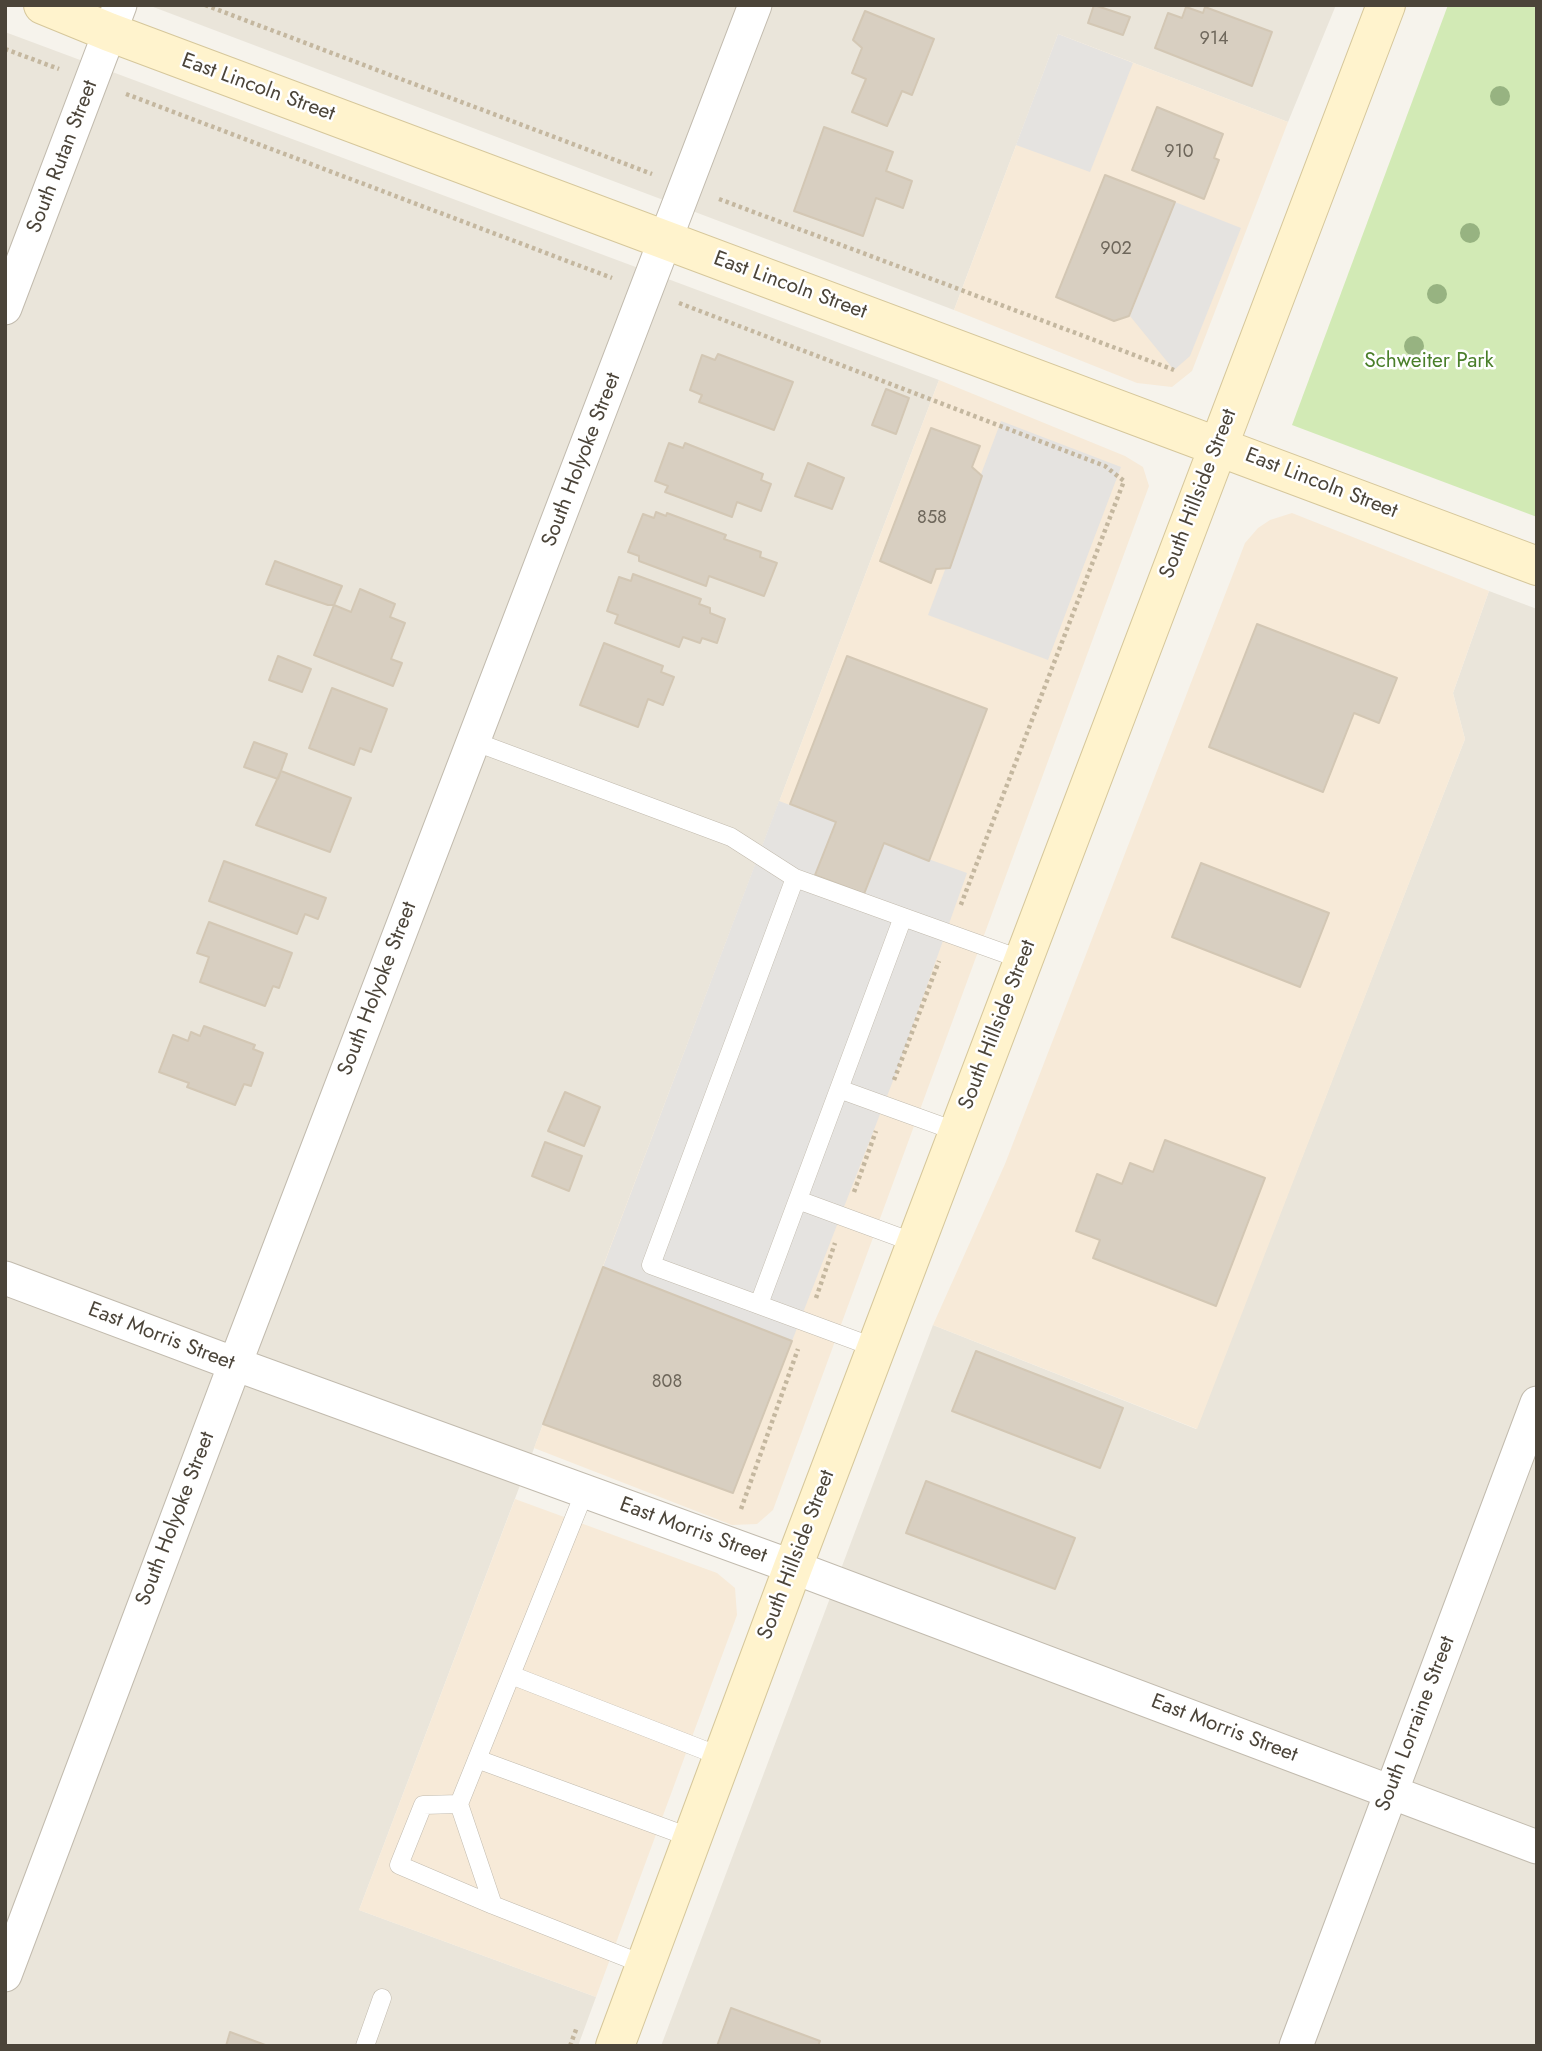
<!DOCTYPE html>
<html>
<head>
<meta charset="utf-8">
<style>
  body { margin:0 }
  #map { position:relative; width:1542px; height:2051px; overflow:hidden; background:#f6f3ec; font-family:Jost,sans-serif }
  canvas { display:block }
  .frame { position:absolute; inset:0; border:7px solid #4b4439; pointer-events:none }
</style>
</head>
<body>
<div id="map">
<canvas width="1542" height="2051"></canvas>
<div class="frame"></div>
</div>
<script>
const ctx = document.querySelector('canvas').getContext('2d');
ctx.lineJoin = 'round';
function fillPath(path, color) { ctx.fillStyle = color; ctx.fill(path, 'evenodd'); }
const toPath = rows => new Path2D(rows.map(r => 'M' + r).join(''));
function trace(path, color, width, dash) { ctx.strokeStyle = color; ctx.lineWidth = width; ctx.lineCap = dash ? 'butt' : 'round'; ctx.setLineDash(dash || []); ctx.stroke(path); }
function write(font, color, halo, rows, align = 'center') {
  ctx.font = font + ' Jost,sans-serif'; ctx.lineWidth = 5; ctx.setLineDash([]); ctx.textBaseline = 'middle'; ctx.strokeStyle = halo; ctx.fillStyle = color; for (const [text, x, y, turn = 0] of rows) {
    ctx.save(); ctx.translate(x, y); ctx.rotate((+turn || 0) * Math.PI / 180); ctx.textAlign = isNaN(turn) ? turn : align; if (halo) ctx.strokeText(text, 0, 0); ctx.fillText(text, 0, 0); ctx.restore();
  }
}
fillPath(toPath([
  [148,5,1336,5,1288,122,1058,34,954,310],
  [5,32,939,380,359,1910,596,1997,578,2046,5,2046],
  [1489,591,1537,609,1537,2046,661,2046,933,1325,1196,1429,1465,739,1453,693]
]), '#eae5da');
fillPath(toPath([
  [1058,34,1288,122,1192,371,1172,387,1137,383,954,310],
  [939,380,1125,456,1143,467,1149,486,773,1510,757,1524,732,1525,534,1448],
  [1292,513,1489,591,1453,693,1465,739,1197,1429,933,1325,1005,1164,1245,543,1258,528,1270,520],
  [515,1499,717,1573,735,1588,737,1615,596,1997,359,1910]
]), '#f7ead8');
fillPath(toPath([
  [1448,5,1537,5,1537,517,1292,425]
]), '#d2eab5');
fillPath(toPath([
  [1058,34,1133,63,1090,172,1016,145],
  [1175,202,1241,228,1190,356,1174,370,1130,316],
  [1001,421,1121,467,1048,660,928,615],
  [779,801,836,822,816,876,864,894,884,843,967,873,896,1073,792,1341,603,1267]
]), '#e5e3e0');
const building = toPath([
  [1094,5,1130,17,1123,35,1088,23,1094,5],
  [1186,7,1203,13,1205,7,1272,32,1252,86,1155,48,1168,13,1182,18,1186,7],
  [865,11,934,39,912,95,902,91,887,126,852,112,866,79,852,73,862,48,853,40,865,11],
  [1157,107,1223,134,1214,158,1219,160,1204,199,1132,170,1157,107],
  [824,127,893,152,886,171,912,181,903,208,876,198,863,236,794,211,824,127],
  [1105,175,1175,202,1129,316,1114,321,1056,297,1105,175],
  [718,354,793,382,774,430,699,402,702,395,690,390,702,355,715,360,718,354],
  [886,389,909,398,896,434,872,425,886,389],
  [931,428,980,446,972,467,982,476,950,568,936,569,931,583,880,561,931,428],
  [669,443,683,448,685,443,763,474,761,480,771,484,761,511,737,502,732,517,665,492,668,486,655,481,669,443],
  [808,463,844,478,832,509,795,496,808,463],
  [656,512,666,516,667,513,726,535,724,539,761,552,760,557,777,563,764,596,709,576,706,586,639,561,639,556,628,552,643,514,654,518,656,512],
  [275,561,342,586,334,605,328,605,266,584,275,561],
  [633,574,701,599,699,604,710,608,710,613,725,619,717,643,702,638,700,643,683,637,679,647,615,623,618,615,607,611,619,577,631,581,633,574],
  [360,589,395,604,390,617,405,623,391,659,402,663,393,686,314,655,334,605,351,612,360,589],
  [1257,624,1397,678,1379,723,1354,713,1323,792,1209,747,1257,624],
  [604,643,663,666,661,672,674,677,663,705,648,699,638,727,580,705,604,643],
  [278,656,311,669,302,692,269,680,278,656],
  [847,656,987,709,929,861,884,843,864,894,815,875,836,822,790,804,847,656],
  [332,688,387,709,371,752,360,748,354,765,309,748,332,688],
  [254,742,287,754,278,779,244,767,254,742],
  [281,771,351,798,330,852,256,825,281,771],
  [224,861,326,898,318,919,305,914,297,934,209,901,224,861],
  [1201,863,1329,913,1300,987,1172,937,1201,863],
  [209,922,292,953,279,988,273,986,265,1006,200,982,209,957,197,953,209,922],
  [204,1026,255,1045,253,1049,263,1053,251,1086,244,1084,235,1105,187,1087,189,1083,159,1072,173,1035,188,1041,191,1032,200,1036,204,1026],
  [565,1092,600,1107,584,1146,548,1131,565,1092],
  [1165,1140,1265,1178,1216,1306,1093,1258,1100,1240,1076,1231,1097,1174,1122,1184,1130,1163,1153,1172,1165,1140],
  [545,1142,582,1156,569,1191,532,1176,545,1142],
  [603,1267,792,1341,733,1493,543,1424,603,1267],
  [976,1351,1123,1408,1100,1468,952,1411,976,1351],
  [926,1481,1075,1538,1055,1589,906,1533,926,1481],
  [731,2008,820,2041,818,2046,717,2046,731,2008],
  [230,2032,268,2046,226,2046,230,2032]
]);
fillPath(building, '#d8cfc1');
trace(building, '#d3c7b4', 2);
const lane = toPath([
  [473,741,731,837,795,878],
  [839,1089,958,1132],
  [798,1200,915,1243],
  [759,1304,903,917,1023,960],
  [876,1348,651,1265,795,878,903,917],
  [585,1491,459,1804,493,1905,645,1965],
  [511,1675,722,1757],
  [477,1759,692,1838],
  [459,1804,423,1805,399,1865,493,1905],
  [365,2046,382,1998]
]);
const street = toPath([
  [5,308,120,5],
  [5,1278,235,1364,793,1567,1537,1847],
  [5,1975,235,1364,755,5],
  [1296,2046,1537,1403]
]);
const secondary = toPath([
  [43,5,109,32,1537,566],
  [615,2046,793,1567,1386,5]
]);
trace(lane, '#c2bbae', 19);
trace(street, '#c2bbae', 35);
trace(secondary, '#d6c79b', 40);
trace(toPath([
  [205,5,652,174],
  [5,49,59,69],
  [126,94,612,278],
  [719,199,1174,370],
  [679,303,1105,466,1124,481,960,907],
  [894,1080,939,961],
  [854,1192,876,1131],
  [816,1298,835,1243],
  [741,1509,798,1349],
  [570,2046,577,2027]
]), '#c4b79f', 4.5, [3.5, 3.5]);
trace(lane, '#fff', 18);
trace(street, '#fff', 33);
trace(secondary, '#fff3cd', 38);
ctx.fillStyle = '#97b381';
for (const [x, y] of [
  [1500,96],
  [1470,233],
  [1437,294],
  [1414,346]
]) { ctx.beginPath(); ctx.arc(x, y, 10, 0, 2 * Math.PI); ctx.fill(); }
write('18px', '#6e675b', null, [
  ["914",1214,40],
  ["910",1179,153],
  ["902",1116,250],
  ["858",932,519],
  ["808",667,1383]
]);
write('21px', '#4b4439', '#fff', [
  ["East Lincoln Street",258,88,20],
  ["South Rutan Street",63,157,-69],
  ["East Lincoln Street",790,286,20],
  ["South Holyoke Street",582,460,-69],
  ["East Lincoln Street",1321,484,21],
  ["South Hillside Street",1199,494,-69],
  ["South Holyoke Street",378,989,-69],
  ["South Hillside Street",998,1025,-69],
  ["East Morris Street",161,1337,21],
  ["South Holyoke Street",176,1519,-69],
  ["East Morris Street",693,1531,20],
  ["South Hillside Street",797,1555,-69],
  ["South Lorraine Street",1416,1724,-69],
  ["East Morris Street",1224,1729,21]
]);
write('21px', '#4a7f2a', '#fff', [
  ["Schweiter Park",1429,362]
]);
</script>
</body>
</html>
